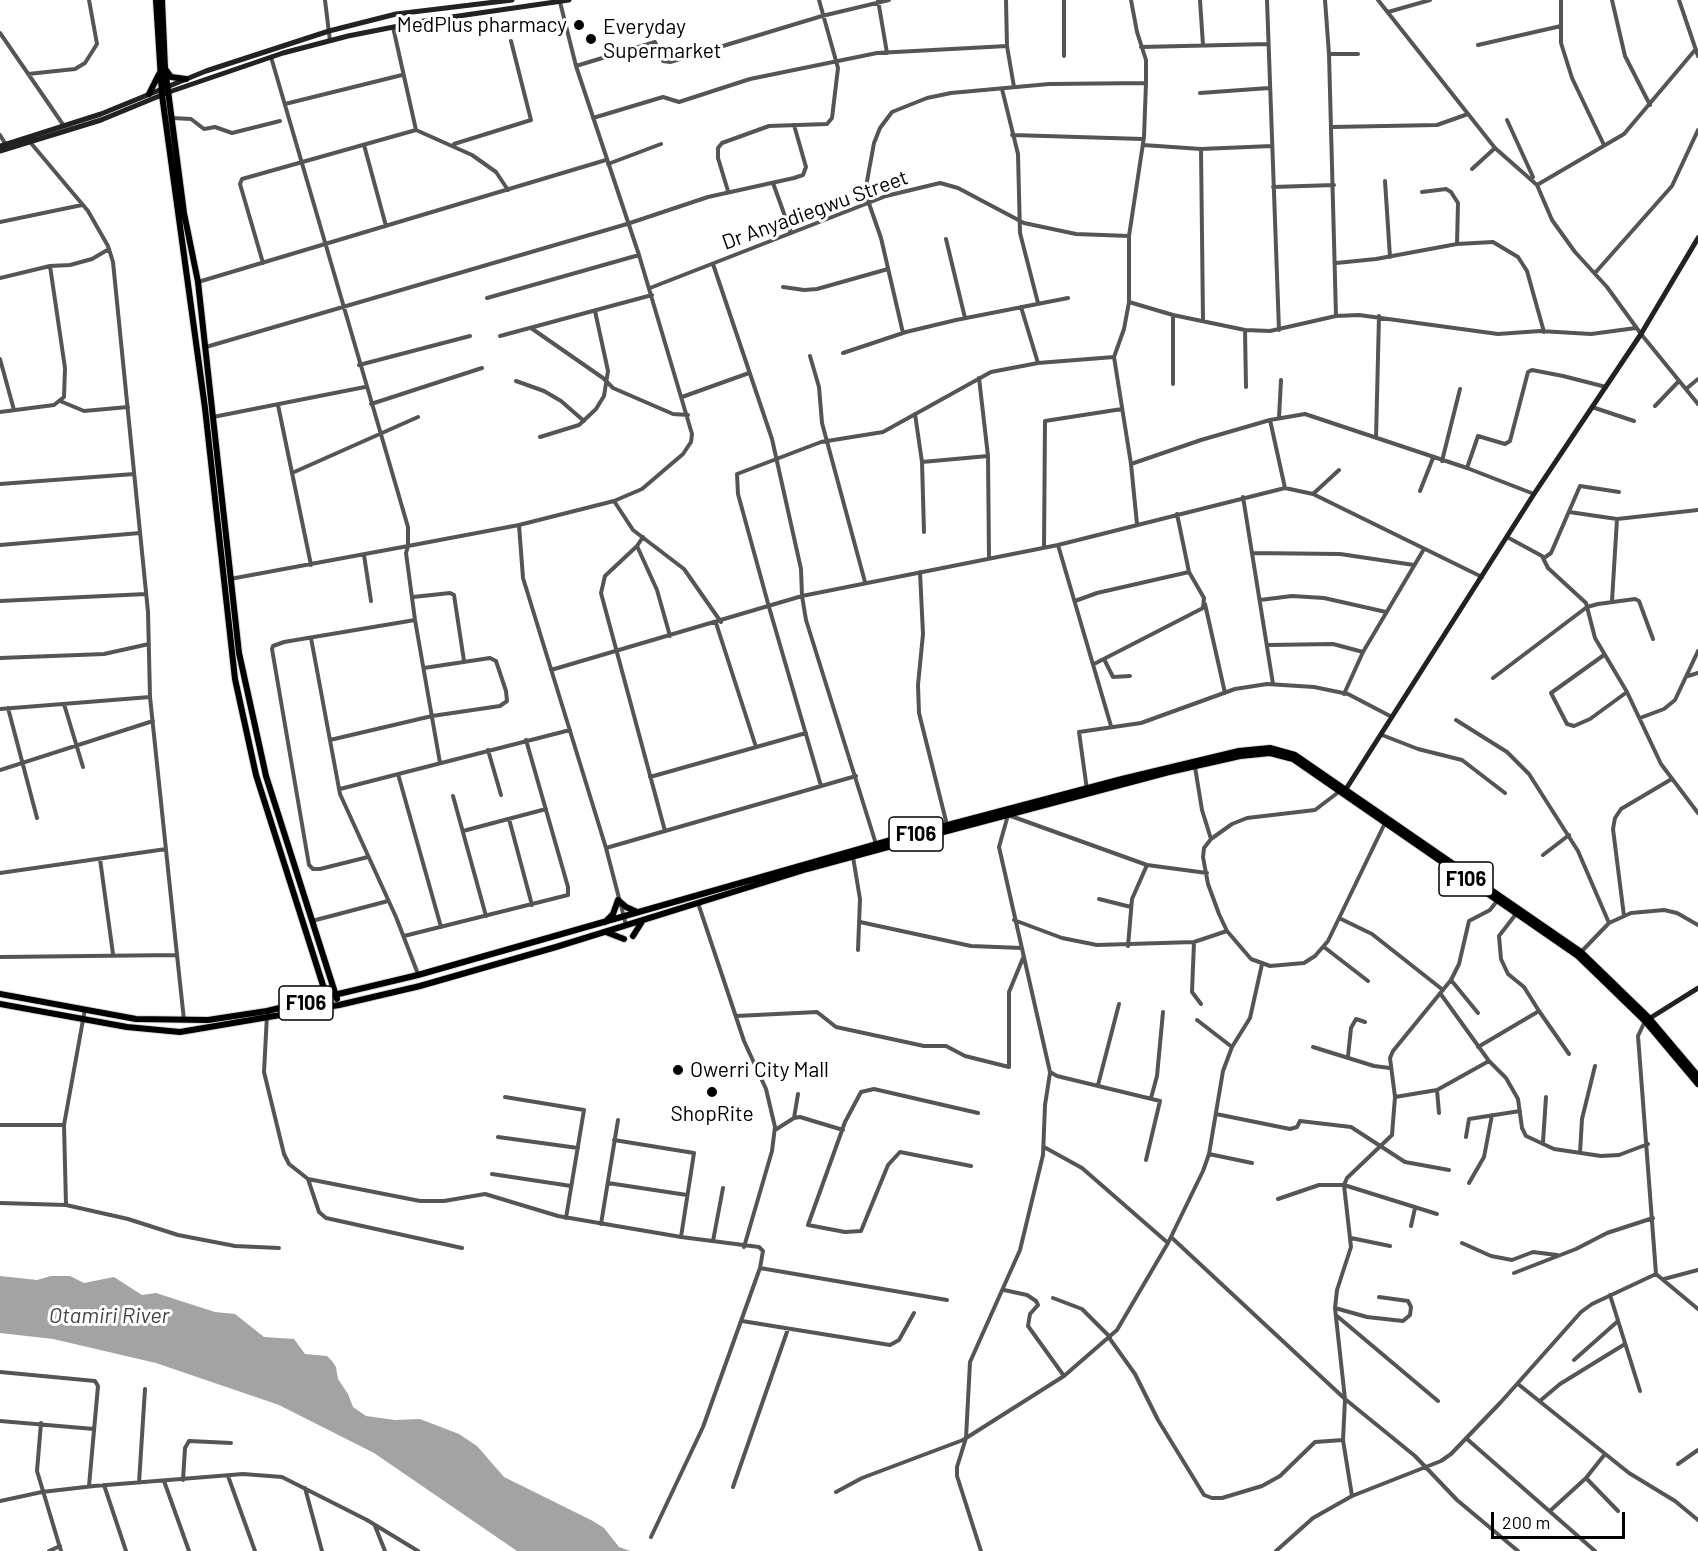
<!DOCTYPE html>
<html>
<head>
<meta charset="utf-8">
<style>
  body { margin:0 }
  #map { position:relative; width:1698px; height:1551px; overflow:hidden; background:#fff; font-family:Barlow,sans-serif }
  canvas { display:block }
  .scale { position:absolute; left:1491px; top:1512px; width:134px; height:27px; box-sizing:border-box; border:3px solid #000; border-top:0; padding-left:8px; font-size:18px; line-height:21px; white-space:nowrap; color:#000; -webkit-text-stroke:4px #fff; paint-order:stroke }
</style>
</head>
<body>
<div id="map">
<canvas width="1698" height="1551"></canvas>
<div class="scale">200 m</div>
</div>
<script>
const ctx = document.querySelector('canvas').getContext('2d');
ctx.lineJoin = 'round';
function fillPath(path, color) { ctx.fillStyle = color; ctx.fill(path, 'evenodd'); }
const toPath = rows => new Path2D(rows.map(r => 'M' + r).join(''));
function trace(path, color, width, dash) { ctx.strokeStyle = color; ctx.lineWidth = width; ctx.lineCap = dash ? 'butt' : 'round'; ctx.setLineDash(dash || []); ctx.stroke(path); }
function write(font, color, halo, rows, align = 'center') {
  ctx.font = font + ' Barlow,sans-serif'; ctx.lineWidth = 6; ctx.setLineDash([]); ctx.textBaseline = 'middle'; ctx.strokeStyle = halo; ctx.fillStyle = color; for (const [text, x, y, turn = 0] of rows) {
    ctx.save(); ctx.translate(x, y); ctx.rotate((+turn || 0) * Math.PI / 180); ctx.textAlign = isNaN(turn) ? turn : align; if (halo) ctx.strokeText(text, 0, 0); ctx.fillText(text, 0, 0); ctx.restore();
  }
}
fillPath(toPath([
  [0,1276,37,1280,51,1276,70,1276,84,1283,114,1277,142,1295,156,1293,215,1312,235,1314,264,1337,294,1339,305,1354,327,1356,332,1361,336,1367,338,1379,348,1394,353,1407,366,1416,395,1420,420,1419,459,1434,477,1446,504,1477,593,1521,604,1528,619,1547,630,1551,517,1551,374,1453,279,1405,156,1363,53,1339,0,1333]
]), '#a3a3a3');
const primary = toPath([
  [156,0,162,95,205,408,235,679,256,775,328,1001],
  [162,0,165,68,184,213,198,282,239,653,266,776,337,999],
  [166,70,171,77,186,79],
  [149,94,159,74],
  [605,922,613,914,618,900,626,907,637,912],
  [606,932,624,939],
  [633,936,643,920],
  [0,994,136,1019,208,1020,267,1011,418,975,891,840,1122,779,1239,751,1270,748,1295,755,1581,952,1649,1018,1698,1076],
  [0,1004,127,1027,180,1032,339,1005,420,986,556,947,807,869,932,835,1169,772,1240,756,1270,753,1293,759,1578,956,1645,1021,1698,1084]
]);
trace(primary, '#dbdbdb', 8);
trace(toPath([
  [325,0,330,41],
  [878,0,887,53],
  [1006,0,1007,46,1014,87],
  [1131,0,1137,32,1146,60,1146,83,1144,137,1129,236,1129,302,1124,329,1114,357,1131,464,1137,524],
  [1200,0,1203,45],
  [1267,0,1279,330],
  [1325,0,1329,54,1336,316],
  [1378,0,1495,148,1537,185,1552,220,1575,252,1607,287,1641,334,1698,404],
  [1561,0,1561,43,1572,78,1604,145],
  [1612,0,1625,56,1650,105],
  [1679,0,1698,56],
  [560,2,576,66,639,255,692,434,691,442,683,454,642,489,614,501,519,525,523,578,606,848,626,925],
  [1388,12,1430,0],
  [393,27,416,130,472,155,496,172,508,190],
  [0,33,64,126],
  [1478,45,1561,26],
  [1141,47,1268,44],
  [1329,54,1358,54],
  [1064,56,1064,0],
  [271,57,408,527,408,546,519,525],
  [576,66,655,42,663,61,670,62,822,16,889,0],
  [28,74,75,69,85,63,97,44,89,0],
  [1002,89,1018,154,1020,233,1038,303],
  [1200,93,1269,88],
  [285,104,402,75],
  [172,118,191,119,204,129,215,127,232,133,280,121],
  [593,118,663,97,679,102,750,79,877,53,1007,46],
  [1507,120,1533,177],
  [1332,127,1437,125,1468,114],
  [0,135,6,145],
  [1012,135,1143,139],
  [454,144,531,120,511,41],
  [364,145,386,226],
  [1143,145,1201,149,1272,146],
  [1201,149,1203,320],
  [608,164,661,144],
  [1472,169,1495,148],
  [1385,181,1390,257],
  [773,183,791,233],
  [1537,185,1624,134,1695,50],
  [1273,187,1334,185],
  [728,191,718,158,718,148,722,143,769,126,827,124,832,118,838,68,819,0],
  [1422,192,1446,189,1451,192,1458,203,1457,244],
  [0,222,82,205],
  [946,239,965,318],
  [263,263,240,184,242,179,416,130],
  [1336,263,1376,259,1457,244,1493,242,1518,257,1527,271,1544,332],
  [713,264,772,439,801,569,802,596,806,620,876,844],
  [1595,273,1672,186,1698,130],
  [0,278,50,266,70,265,92,259,109,249],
  [198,282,606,160],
  [783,287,804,290,817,289,888,269],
  [650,288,886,196,940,183,958,188,1024,223,1076,234,1129,236],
  [487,298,639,255],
  [1129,302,1173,315,1245,330,1270,331,1336,316,1359,315,1498,334,1540,331,1591,334,1636,328],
  [1021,307,1038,363],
  [1173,315,1173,384],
  [531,328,603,378,613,388,673,414,688,415],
  [1245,330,1246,387],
  [903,333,881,238,865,192,874,143,880,128,892,112,927,98,951,93,1049,84,1146,83],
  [500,336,652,295],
  [206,347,627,224,708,197,794,178,803,175,806,167,794,125],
  [843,353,906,332,956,320,1068,298],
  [810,356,819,387,822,423,865,582],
  [0,359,14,410],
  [359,365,470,336],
  [979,378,988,456,989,558],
  [516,381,544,391,561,401,584,421],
  [1686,389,1698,379],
  [682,397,749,373],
  [60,401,84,411,128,407],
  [371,404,482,368],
  [278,405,311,565],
  [1655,406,1679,381],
  [1592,407,1634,421],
  [0,412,54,405,64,397,65,368,50,266],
  [915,414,922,462,988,456],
  [213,417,365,387],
  [1279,418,1281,380],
  [1270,420,1285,488],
  [540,437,579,425,596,409,604,396,608,371,595,311],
  [1376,438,1379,316],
  [1442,461,1460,389],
  [922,462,924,532],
  [1131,464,1201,440,1270,420,1305,414,1467,468,1534,494],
  [1467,468,1478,436,1505,444,1510,441,1528,372,1532,370,1563,376,1606,387],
  [292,473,418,417],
  [0,484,134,474],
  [1420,491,1433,458],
  [1313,494,1339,470],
  [1243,497,1273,684],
  [614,501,633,530,684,569,721,622],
  [1569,512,1617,519,1698,510],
  [1177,514,1189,572],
  [643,537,637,546,605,576,601,593,665,831],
  [1507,537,1542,556,1548,568,1586,603,1595,638,1627,692,1661,764,1698,813],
  [0,545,140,533],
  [1058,545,1111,726],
  [637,546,657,590,670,636],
  [1044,548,1045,421,1122,409],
  [1252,553,1340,554,1414,565],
  [364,555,371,601],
  [1544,558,1551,553,1580,486,1619,492],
  [920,572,923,634,918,685,919,713,947,825],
  [230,579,408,546,406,553,415,620,440,763],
  [413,597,450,593,454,595,464,661],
  [1260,600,1292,596,1324,598,1386,612],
  [0,601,146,594],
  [1075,601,1097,593,1189,572,1204,598,1203,608,1094,664],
  [1612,601,1617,519],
  [1205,604,1225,693],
  [716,623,756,747],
  [311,638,340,794,396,917,418,974],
  [1268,645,1333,644,1363,652],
  [1604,655,1551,693,1567,724,1574,726,1590,719,1627,692],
  [0,658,104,654,149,644],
  [1104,659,1113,677,1130,676],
  [551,670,802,596,1058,545,1285,488,1313,494,1482,577],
  [1688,676,1698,673],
  [1493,678,1587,607,1598,604,1635,599,1639,601,1653,639],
  [1344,694,1363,652,1424,549],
  [64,704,83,767],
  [8,708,37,818],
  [0,709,150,697,148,612,113,262,108,246,88,211,30,142],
  [1640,718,1664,709,1675,700,1698,651],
  [1456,720,1507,752,1529,774,1578,851,1609,923],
  [1382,735,1418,749,1462,760,1505,793],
  [330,740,432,716,500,706,507,701,506,691,496,661,490,658,424,668],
  [488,750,501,795],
  [1195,767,1202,810,1211,839],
  [0,770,153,721],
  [398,774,441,927],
  [650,777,806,733],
  [821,786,769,607,738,494,737,474,821,442,883,432,991,372,1038,363,1114,357],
  [340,789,570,730],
  [1087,790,1079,732,1141,723,1235,689,1267,684,1314,687,1348,694,1392,717],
  [1340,791,1315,810,1247,818,1232,824,1211,839,1204,848,1203,857,1208,884,1219,914,1227,931,1251,959,1270,966,1304,963,1315,956,1328,941,1385,823],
  [453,796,486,916],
  [509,819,532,905],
  [463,831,546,809],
  [606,848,856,776],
  [1543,855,1569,835],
  [368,857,320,869,313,869,309,865,272,649,273,646,284,642,415,620],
  [853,857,860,899,858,950],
  [100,859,113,954],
  [0,873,166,849],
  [1099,899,1131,907],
  [698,903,744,1041,766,1089,775,1127,772,1151,744,1247],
  [1516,914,1499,936,1501,959,1508,974,1524,987,1539,1011],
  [1624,916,1613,829,1615,818,1621,809,1670,780],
  [1339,918,1372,934,1443,990],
  [1014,920,1062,938,1097,945,1194,942,1227,931],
  [312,921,388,901],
  [860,922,971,946,1022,948],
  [404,936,568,895,568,887,526,740],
  [1194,942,1192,992,1201,1004],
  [1128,946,1132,899,1147,865],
  [1324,947,1368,981],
  [1581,952,1609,923,1631,913,1664,910,1677,913,1698,925],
  [177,955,184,1020],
  [0,957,177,955,150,697],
  [1478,1013,1451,980,1459,964,1469,921,1490,910,1497,901],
  [267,1015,264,1072,284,1154,289,1164,308,1179,420,1201,444,1201,485,1194,558,1216,681,1237,759,1247,763,1251,760,1268,703,1427,651,1537],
  [736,1016,817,1012,836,1027,924,1046,946,1046,965,1056,1009,1067,1009,992,1023,958],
  [1197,1020,1232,1047],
  [1645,1021,1638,1036,1656,1274,1698,1309],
  [1313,1047,1374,1066,1390,1068],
  [1478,1047,1539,1011,1569,1054],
  [1348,1056,1351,1028,1356,1019,1365,1022],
  [1489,1061,1506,1078,1518,1099,1522,1128,1526,1136,1554,1149,1601,1156,1619,1155,1648,1144],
  [1098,1085,1119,1004],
  [505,1097,584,1110,566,1218],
  [1395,1097,1437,1090],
  [1151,1098,1157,1076,1163,1012],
  [1439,1113,1437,1090,1489,1061,1440,993],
  [1216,1114,1290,1129,1297,1127,1300,1121,1351,1127,1405,1162,1449,1170],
  [794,1118,798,1094],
  [0,1125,64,1125,85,1009],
  [64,1125,66,1205],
  [775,1130,794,1118,800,1117,843,1130],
  [498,1137,578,1148],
  [1466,1137,1469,1119,1520,1111],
  [614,1140,694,1153,681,1237],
  [1543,1142,1546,1097],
  [1044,1147,1082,1168,1168,1243],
  [1580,1153,1582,1119,1595,1066],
  [1209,1154,1252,1163],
  [1146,1160,1160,1101,1057,1076,1050,1072,999,847,1008,815,1147,865,1207,873],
  [971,1166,900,1152,888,1165,861,1231,845,1232,808,1225,845,1122,861,1092,874,1089,978,1113],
  [492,1174,571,1186],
  [308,1179,319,1212,326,1218,462,1248],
  [608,1183,687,1195],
  [1469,1183,1484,1157,1492,1115],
  [1278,1199,1319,1185,1344,1185,1437,1214],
  [0,1203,66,1205,128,1219,178,1235,235,1246,279,1248],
  [601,1224,618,1120],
  [1411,1226,1415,1208],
  [1171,1237,1345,1399,1415,1456,1457,1500,1518,1551],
  [1351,1238,1390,1246],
  [713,1241,723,1188],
  [1462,1243,1491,1256,1512,1260,1533,1252,1557,1255],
  [760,1268,947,1300],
  [1514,1273,1576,1249,1607,1233,1653,1218],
  [1664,1279,1698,1270],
  [1004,1290,1027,1295,1036,1301,1038,1305,1030,1314,1028,1326,1064,1376],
  [1610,1295,1640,1391],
  [1053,1298,1082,1309,1110,1337],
  [1335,1308,1367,1317,1403,1321,1410,1315,1411,1307,1408,1301,1379,1297],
  [1337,1316,1438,1401],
  [742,1321,890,1345,899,1340,914,1313],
  [1110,1339,1135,1374,1158,1420,1204,1495,1212,1498,1222,1498,1262,1486,1280,1476,1315,1442,1343,1440],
  [1574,1360,1618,1321],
  [0,1372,95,1381,98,1386,89,1486],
  [1518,1384,1629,1473,1675,1501,1698,1520],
  [1541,1400,1560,1384,1625,1344],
  [0,1421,94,1429],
  [41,1423,37,1471,61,1551],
  [1467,1439,1595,1551],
  [1678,1464,1698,1450],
  [228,1476,255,1551],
  [1586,1478,1618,1511],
  [183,1480,185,1448,189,1441,231,1443],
  [164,1481,189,1551],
  [139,1483,145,1389],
  [104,1485,126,1551],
  [733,1487,788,1329],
  [305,1488,322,1551],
  [836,1492,862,1478,963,1440,1064,1376,1117,1330,1168,1243,1203,1171,1209,1154,1223,1071,1232,1047,1250,1018,1262,964],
  [1352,1496,1343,1440,1345,1399,1335,1308,1337,1290,1351,1247,1344,1185,1347,1178,1392,1135,1395,1097,1390,1058,1393,1051,1451,980],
  [0,1501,42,1492,94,1486,243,1474,282,1477,367,1520,418,1551],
  [1551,1510,1586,1478,1605,1454],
  [375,1526,385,1551],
  [49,1551,60,1546],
  [981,1551,957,1476,957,1467,966,1438,970,1362,1020,1250,1043,1155,1045,1105,1050,1073],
  [1276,1551,1313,1518,1352,1496,1441,1461,1451,1454,1501,1402,1581,1312,1592,1304,1656,1274]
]), '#555', 4);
trace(toPath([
  [0,146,101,114,206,71,329,31,396,14,512,0],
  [0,151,101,120,169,92,283,53,348,36,424,21,569,0],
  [1346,789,1534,494,1641,334,1698,238],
  [1647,1020,1698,988]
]), '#222', 5);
trace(primary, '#000', 6);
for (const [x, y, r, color] of [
  [579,25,6,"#000"],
  [591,39,6,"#000"],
  [678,1070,6,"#000"],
  [712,1092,6,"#000"]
]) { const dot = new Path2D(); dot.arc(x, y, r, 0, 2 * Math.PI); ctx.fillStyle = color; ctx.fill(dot); trace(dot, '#fff', 2); }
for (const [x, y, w] of [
  [916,834,54],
  [1466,879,54],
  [306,1003,54]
]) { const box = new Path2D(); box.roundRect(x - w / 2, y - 17, w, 34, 4.5); ctx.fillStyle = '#fff'; ctx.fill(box); trace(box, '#000', 1.5); }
write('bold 20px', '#000', null, [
  ["F106",916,834],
  ["F106",1466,879],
  ["F106",306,1003]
]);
write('21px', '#000', '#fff', [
  ["MedPlus pharmacy",567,25,"right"],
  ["Everyday",603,27],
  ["Supermarket",603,51],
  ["Owerri City Mall",690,1070],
  ["ShopRite",712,1114,"center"]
], 'left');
write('21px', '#000', '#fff', [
  ["Dr Anyadiegwu Street",815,210,-20]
]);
write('italic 22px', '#444', '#fff', [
  ["Otamiri River",109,1316]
]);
</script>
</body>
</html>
